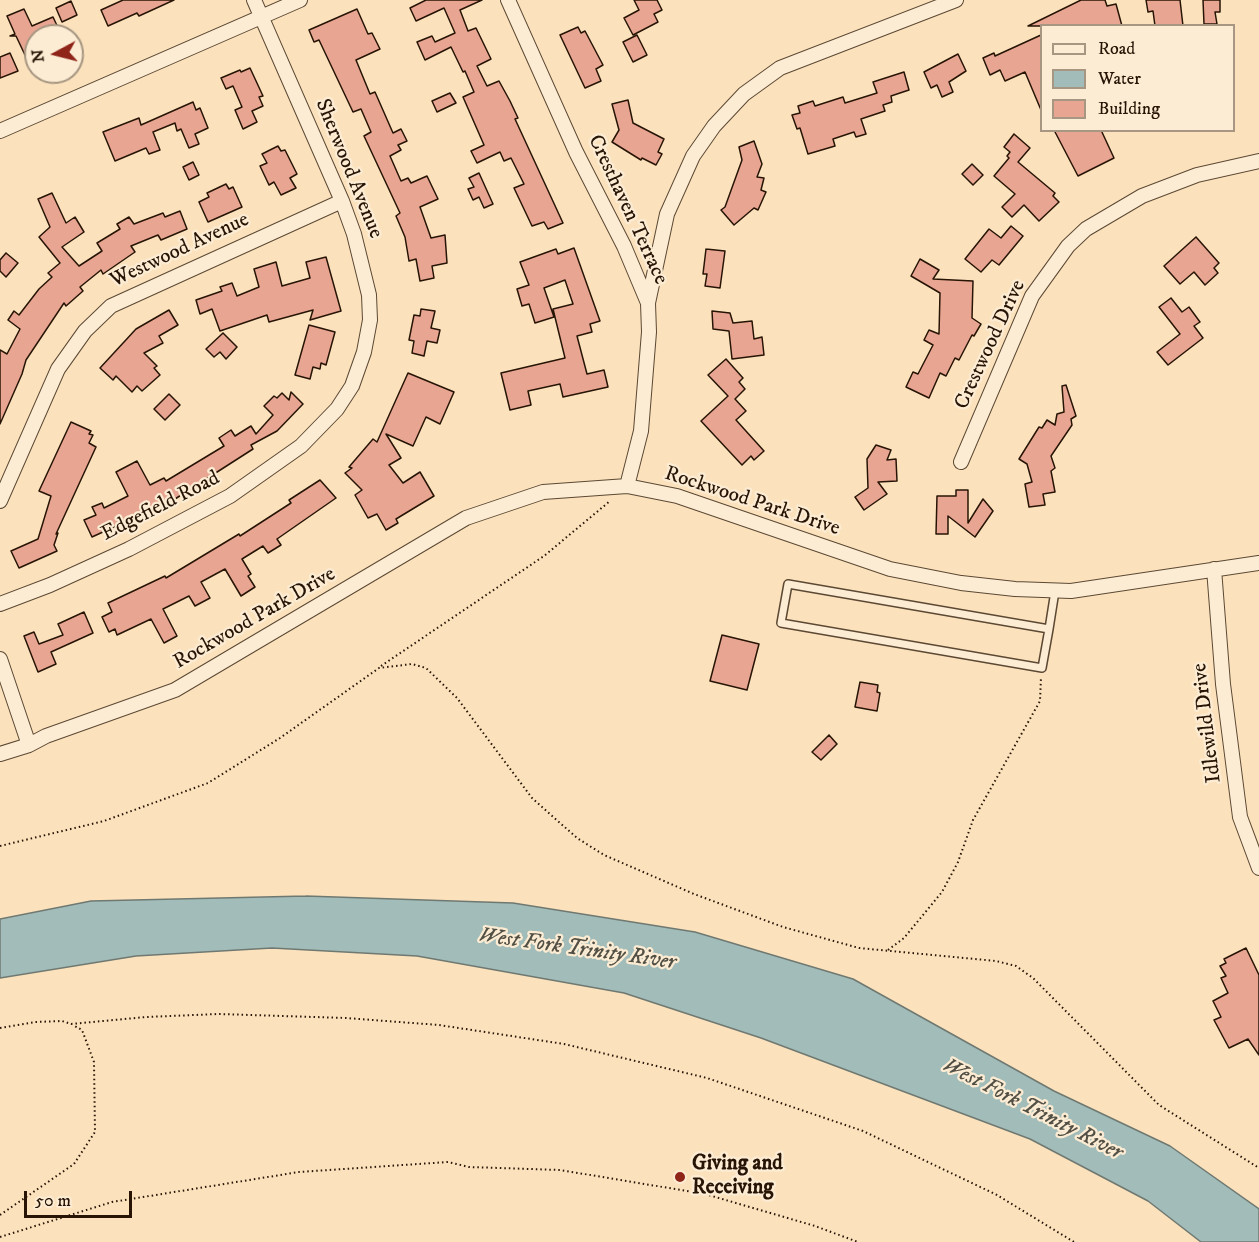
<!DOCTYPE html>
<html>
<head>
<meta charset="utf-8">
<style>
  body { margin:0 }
  #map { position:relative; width:1259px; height:1242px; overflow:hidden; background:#fbe2bd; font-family:"IM FELL DW Pica",serif }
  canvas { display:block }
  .legend { position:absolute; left:1040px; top:24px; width:195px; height:108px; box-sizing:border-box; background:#fcecd4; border:2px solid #a79681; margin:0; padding:8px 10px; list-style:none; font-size:18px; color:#271405 }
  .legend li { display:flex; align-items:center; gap:12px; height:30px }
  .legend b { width:30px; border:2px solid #a79681 }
  .north { position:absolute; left:24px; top:24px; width:60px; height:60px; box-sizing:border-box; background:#fcecd4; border:2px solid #a79681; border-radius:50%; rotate:263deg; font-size:16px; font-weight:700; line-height:24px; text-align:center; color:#271405 }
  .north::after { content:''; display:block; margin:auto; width:21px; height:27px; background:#8f2418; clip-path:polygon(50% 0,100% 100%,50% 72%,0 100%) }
  .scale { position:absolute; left:24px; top:1191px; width:108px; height:27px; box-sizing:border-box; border:3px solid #271405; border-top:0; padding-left:8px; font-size:18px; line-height:21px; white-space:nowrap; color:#271405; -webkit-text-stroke:4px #fcecd4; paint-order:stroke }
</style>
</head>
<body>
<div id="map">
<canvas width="1259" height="1242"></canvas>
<ul class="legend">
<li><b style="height:8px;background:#fcecd4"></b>Road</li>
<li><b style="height:16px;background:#a1bcb9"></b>Water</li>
<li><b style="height:16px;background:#e8a692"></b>Building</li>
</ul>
<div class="north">N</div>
<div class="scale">50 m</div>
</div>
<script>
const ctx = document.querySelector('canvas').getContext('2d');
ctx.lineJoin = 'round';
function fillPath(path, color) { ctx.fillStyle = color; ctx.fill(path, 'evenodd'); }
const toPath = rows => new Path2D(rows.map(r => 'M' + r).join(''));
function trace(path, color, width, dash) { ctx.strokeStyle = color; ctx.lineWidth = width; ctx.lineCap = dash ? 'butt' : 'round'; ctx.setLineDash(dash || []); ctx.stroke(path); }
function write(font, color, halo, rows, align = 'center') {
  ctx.font = font + ' "IM FELL DW Pica",serif'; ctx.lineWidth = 4.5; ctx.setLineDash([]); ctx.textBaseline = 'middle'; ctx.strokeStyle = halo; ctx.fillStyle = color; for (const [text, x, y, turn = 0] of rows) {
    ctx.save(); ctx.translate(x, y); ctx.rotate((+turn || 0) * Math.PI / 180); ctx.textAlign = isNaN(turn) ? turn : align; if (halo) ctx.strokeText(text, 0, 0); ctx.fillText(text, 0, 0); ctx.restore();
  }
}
const water = toPath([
  [306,896,513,903,695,932,853,979,1054,1091,1170,1146,1259,1209,1259,1242,1201,1242,1148,1201,1030,1139,761,1038,624,993,417,956,272,948,136,956,0,978,0,919,91,901,306,896]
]);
fillPath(water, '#a1bcb9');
trace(water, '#707971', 1.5);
const building = toPath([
  [123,0,174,0,139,16,137,13,108,26,101,10,123,0],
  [426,0,482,0,460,10,468,31,476,28,491,59,477,66,487,86,499,81,510,101,518,118,515,119,563,223,548,229,544,222,532,226,514,188,524,184,511,158,504,161,500,152,477,163,471,151,484,145,463,97,474,92,465,71,463,72,451,47,425,60,417,42,432,36,435,42,455,33,444,8,416,21,410,8,426,0],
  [634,0,657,0,662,10,654,14,658,22,633,35,624,18,639,10,634,0],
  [1081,0,1105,0,1107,6,1116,4,1122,26,1028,26,1081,0],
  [1146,0,1180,0,1183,26,1155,26,1153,11,1148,12,1146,0],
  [1203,0,1220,0,1220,12,1215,12,1217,24,1204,24,1203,0],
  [71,1,77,15,62,22,56,8,71,1],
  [24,9,32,26,53,17,62,36,36,36,36,50,25,55,16,36,10,36,15,34,7,16,24,9],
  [357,9,368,34,372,33,380,49,356,60,370,94,375,92,393,133,401,129,407,141,398,145,401,150,390,156,401,181,408,178,411,183,427,176,438,199,420,207,431,238,445,235,447,263,432,266,434,278,420,281,416,259,409,261,405,237,396,216,400,213,364,136,371,132,361,109,353,112,319,40,314,42,309,30,357,9],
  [578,27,581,33,585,31,603,65,596,69,601,81,585,88,560,35,578,27],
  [637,35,647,55,633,62,623,42,637,35],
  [1041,35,1041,110,1025,72,1005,81,1000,70,990,75,983,58,994,53,995,56,1041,35],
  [10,53,18,71,0,78,0,57,10,53],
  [958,54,966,71,949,82,953,92,942,97,937,85,931,88,924,72,958,54],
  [250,68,263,96,259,97,263,106,252,111,257,122,243,129,235,110,242,107,233,86,226,89,221,78,240,70,241,72,250,68],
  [904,72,909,90,891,96,892,102,883,105,885,111,861,119,866,134,856,137,854,132,833,139,835,146,808,154,800,128,797,129,792,115,800,113,798,106,813,101,815,106,843,97,845,103,877,93,873,82,904,72],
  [450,93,456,103,437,112,432,101,450,93],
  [628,100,633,123,664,139,658,152,662,154,656,165,642,158,641,160,612,142,619,130,612,104,628,100],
  [193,102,196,110,200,108,208,128,195,134,199,144,189,148,181,129,177,131,175,123,153,132,160,150,149,154,146,148,115,161,103,132,139,118,141,125,193,102],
  [1054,130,1101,130,1114,158,1078,176,1054,130],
  [1014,134,1030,148,1018,162,1055,193,1053,196,1059,202,1039,221,1024,205,1012,217,1002,207,1015,194,994,176,1009,158,1007,156,1010,152,1004,147,1014,134],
  [754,141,762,164,757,177,764,178,761,190,766,192,758,210,754,208,734,225,721,210,725,207,742,160,739,147,754,141],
  [278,146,281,151,285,150,297,174,290,178,296,188,281,195,274,182,269,185,260,166,267,163,262,154,278,146],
  [193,162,199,175,189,180,183,167,193,162],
  [972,164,983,175,973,185,962,174,972,164],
  [479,173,493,204,484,208,479,197,473,200,468,189,474,187,469,178,479,173],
  [226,184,229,189,233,187,242,207,208,222,199,202,209,197,207,193,226,184],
  [52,193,66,223,75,217,84,232,62,247,79,266,102,251,97,243,120,229,117,224,129,217,134,224,163,213,165,217,180,211,187,229,161,240,158,235,131,246,135,252,103,274,101,270,80,287,83,291,66,306,64,303,26,360,22,374,0,424,0,350,7,354,20,329,8,320,14,311,19,315,39,289,52,277,48,273,60,263,39,237,50,227,38,199,52,193],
  [1011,226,1023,236,999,265,992,260,981,272,965,259,989,229,1001,238,1011,226],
  [1196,237,1219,263,1214,268,1218,273,1205,285,1194,272,1180,284,1164,266,1196,237],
  [574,248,600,321,590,324,592,332,577,336,587,374,604,370,608,387,563,397,560,384,528,391,531,405,510,410,501,373,565,358,553,309,573,304,565,280,544,288,554,317,535,323,529,304,522,306,517,289,529,285,520,262,556,249,558,254,574,248],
  [706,249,725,251,720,288,705,286,707,274,703,274,706,249],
  [6,253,18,263,6,277,0,271,0,260,6,253],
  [326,257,341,311,310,320,313,310,269,322,267,315,220,331,212,309,200,314,196,300,222,291,220,287,232,283,237,296,259,287,254,269,276,262,282,286,310,278,306,262,326,257],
  [920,259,939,270,933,279,973,281,972,318,981,324,974,336,972,335,959,360,955,358,946,376,940,373,929,398,906,387,913,372,918,374,933,345,924,340,929,330,939,334,940,293,911,276,920,259],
  [1171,298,1182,312,1189,307,1200,322,1194,326,1203,338,1168,365,1157,352,1180,334,1159,307,1171,298],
  [421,309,435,311,431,328,440,330,437,343,427,341,424,356,412,353,414,341,409,340,414,315,420,316,421,309],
  [169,310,178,325,159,336,163,343,144,353,157,366,154,368,160,375,142,391,137,386,132,392,116,376,113,380,100,368,136,329,169,310],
  [712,311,730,313,733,323,752,321,754,339,762,337,764,355,732,359,729,331,713,329,712,311],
  [309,325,335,332,326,365,321,363,320,369,313,367,310,379,295,375,309,325],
  [223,333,237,347,226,359,220,352,214,357,206,349,223,333],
  [726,359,743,378,739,382,745,389,735,399,746,411,736,420,764,451,754,460,751,456,742,465,701,421,728,396,708,375,726,359],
  [408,373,454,392,440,424,426,417,413,446,386,434,401,458,389,465,403,483,420,472,434,496,396,519,398,523,386,530,377,514,368,518,355,495,362,490,345,473,352,468,349,467,373,439,377,442,408,373],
  [1066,385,1076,416,1071,419,1072,425,1051,456,1055,468,1051,471,1055,492,1043,494,1045,505,1029,507,1025,484,1032,482,1027,464,1019,459,1039,427,1042,428,1047,420,1055,425,1057,414,1064,412,1062,386,1066,385],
  [291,392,303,404,277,431,251,445,253,449,175,499,92,537,84,520,96,515,92,507,102,503,104,508,128,496,116,472,137,461,150,485,164,478,166,481,224,446,219,438,231,430,235,436,251,426,256,434,273,415,264,406,274,396,277,398,282,393,289,400,291,392],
  [169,394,180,405,165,420,154,409,169,394],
  [71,422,91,431,89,434,93,435,89,443,96,447,56,534,58,533,54,545,57,551,19,568,11,551,38,539,51,496,39,491,71,422],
  [876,445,891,450,887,460,896,459,897,481,878,482,887,494,864,510,855,497,868,488,867,459,876,445],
  [320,480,336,498,277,539,281,545,268,553,263,546,242,559,251,574,248,576,255,587,241,596,225,569,201,582,210,598,195,606,189,596,163,609,177,636,164,643,151,619,117,635,115,629,109,632,102,617,112,612,108,603,165,576,166,578,239,534,240,536,291,503,289,500,320,480],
  [956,490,968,490,968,523,983,499,993,511,975,537,948,516,948,534,936,534,937,496,956,496,956,490],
  [84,612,93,633,51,652,56,664,38,672,24,636,34,632,39,644,63,635,58,624,84,612],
  [722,635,759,644,747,690,710,681,722,635],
  [860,682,878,685,877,692,880,693,877,711,855,707,860,682],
  [829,735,837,744,821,760,812,752,829,735],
  [1246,948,1259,975,1259,1055,1248,1039,1229,1048,1214,1020,1221,1017,1213,1001,1228,993,1221,978,1226,976,1220,966,1226,963,1224,959,1246,948]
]);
fillPath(building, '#e8a692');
trace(building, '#271405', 1.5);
const service = toPath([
  [1049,629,788,584,781,623,1042,668,1049,629,1055,591]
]);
const minor = toPath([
  [508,0,576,152,624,246,648,303,649,332,641,431,627,486],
  [0,131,300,0],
  [648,303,667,214,693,156,714,126,744,94,780,68,956,0],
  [961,462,1032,296,1068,246,1086,229,1142,196,1197,175,1259,161],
  [0,501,58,369,85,331,111,306,342,201],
  [1214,569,1223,684,1240,817,1259,868],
  [0,604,50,585,129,549,230,496,301,446,337,409,352,386,364,352,370,320,369,295,354,234,342,201,254,0],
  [0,659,29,745],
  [0,754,29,745,46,736,175,690,466,518,543,492,627,486,677,496,890,569,961,583,1015,589,1071,591,1259,563]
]);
trace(service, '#5c4833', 10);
trace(minor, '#5c4833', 16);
trace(toPath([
  [381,666,544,556,610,501],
  [0,846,104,821,208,783,280,738,379,668,412,664,426,668,457,698,532,798,577,838,604,855,694,894,783,927,859,948,996,961,1016,966,1033,978,1159,1105,1259,1168],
  [888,950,904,938,942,892,958,862,973,820,1040,701,1041,677],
  [0,1028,35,1022,62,1021,71,1024,146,1017,219,1014,346,1018,439,1025,564,1044,707,1078,863,1131,997,1195,1074,1242],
  [0,1215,74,1164,95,1132,94,1062,82,1030,73,1025],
  [0,1237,112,1202,299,1172,448,1162,469,1167,560,1170,705,1194,815,1226,858,1242]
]), '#271405', 2, [1.5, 3]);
trace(service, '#fcecd4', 7);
trace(minor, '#fcecd4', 14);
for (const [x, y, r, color] of [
  [680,1177,6,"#8f2418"]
]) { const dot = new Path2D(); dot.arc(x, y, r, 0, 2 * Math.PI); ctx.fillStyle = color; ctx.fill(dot); trace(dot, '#fcecd4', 2); }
write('21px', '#271405', '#fcecd4', [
  ["Sherwood Avenue",348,169,68],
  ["Cresthaven Terrace",627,210,65],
  ["Westwood Avenue",180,251,-25],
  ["Crestwood Drive",991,345,-65],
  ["Rockwood Park Drive",752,502,18],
  ["Edgefield Road",161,507,-27],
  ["Rockwood Park Drive",255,619,-30],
  ["Idlewild Drive",1208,723,-97]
]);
write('bold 21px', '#271405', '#fcecd4', [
  ["Giving and",692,1165],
  ["Receiving",692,1189]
], 'left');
write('italic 22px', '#524f44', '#fcecd4', [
  ["West Fork Trinity River",577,950,8],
  ["West Fork Trinity River",1032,1110,27]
]);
</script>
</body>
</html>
